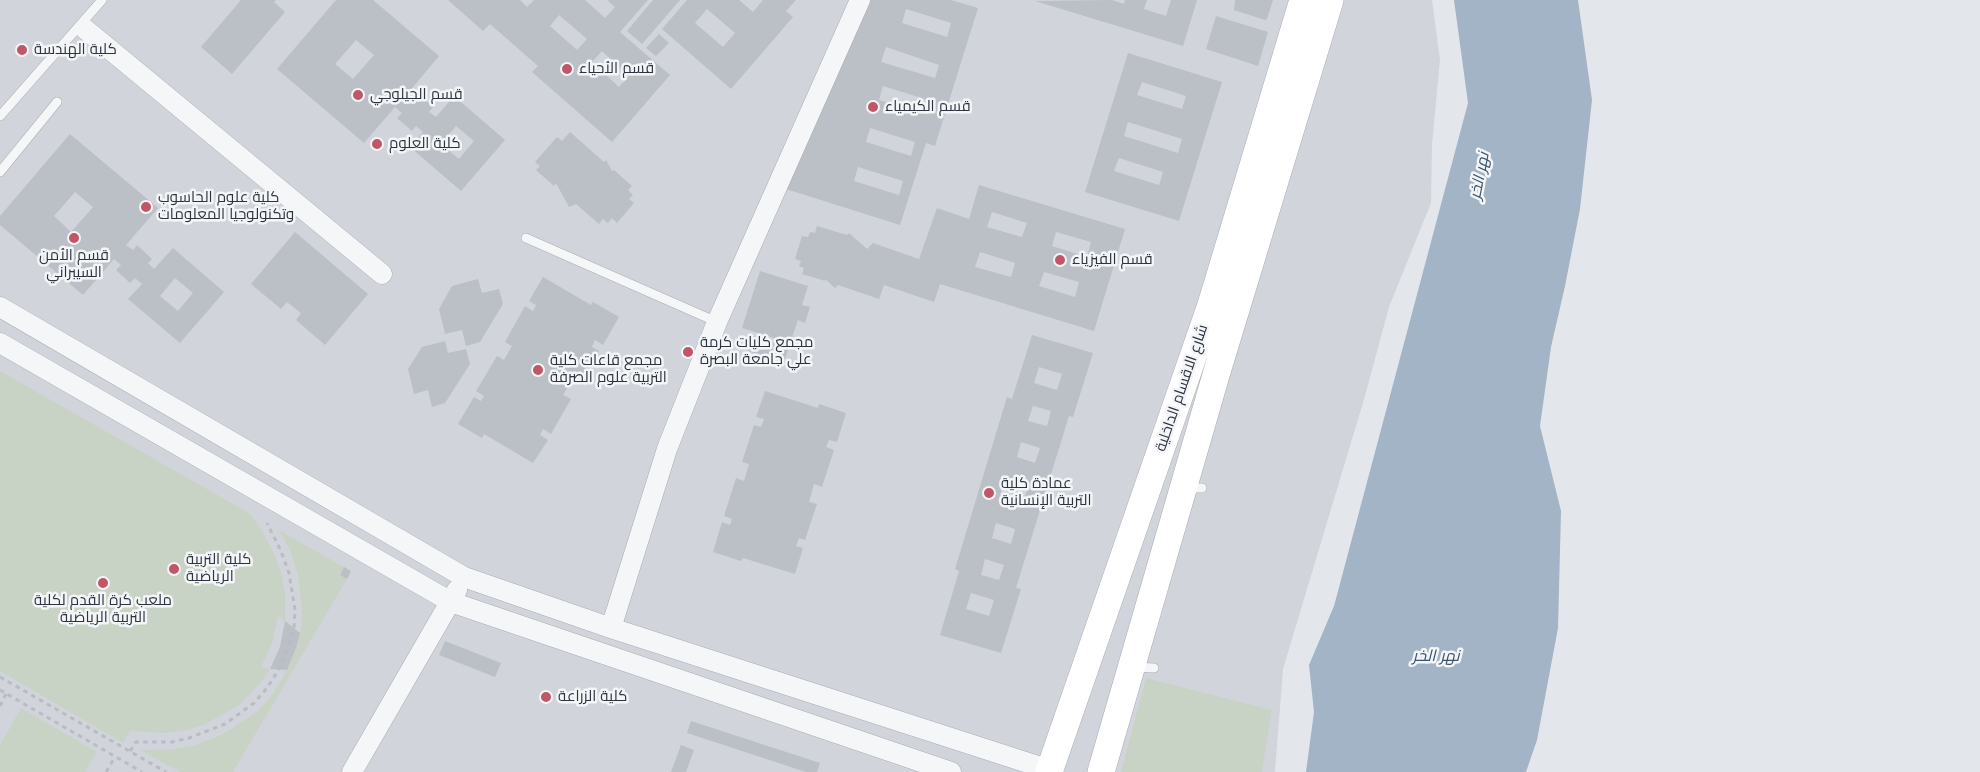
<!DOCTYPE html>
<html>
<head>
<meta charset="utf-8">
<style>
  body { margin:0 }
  canvas { display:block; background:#e3e6ea }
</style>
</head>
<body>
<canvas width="1980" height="772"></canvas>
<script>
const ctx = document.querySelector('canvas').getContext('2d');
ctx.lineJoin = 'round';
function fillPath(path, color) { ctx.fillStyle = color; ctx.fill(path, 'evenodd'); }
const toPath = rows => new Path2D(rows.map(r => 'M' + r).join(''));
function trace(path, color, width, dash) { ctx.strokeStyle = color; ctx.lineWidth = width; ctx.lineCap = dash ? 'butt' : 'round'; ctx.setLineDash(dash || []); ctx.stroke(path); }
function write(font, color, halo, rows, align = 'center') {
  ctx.font = font + ' Arial,Cairo,sans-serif'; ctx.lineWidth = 5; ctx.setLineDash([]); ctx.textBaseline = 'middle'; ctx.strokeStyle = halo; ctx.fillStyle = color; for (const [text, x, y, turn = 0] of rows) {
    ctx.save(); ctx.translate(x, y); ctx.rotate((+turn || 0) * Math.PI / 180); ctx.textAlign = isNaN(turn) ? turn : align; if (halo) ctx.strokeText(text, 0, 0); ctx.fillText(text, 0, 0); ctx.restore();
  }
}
fillPath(toPath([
  [0,0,1432,0,1440,60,1432,145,1431,203,1389,307,1365,396,1283,669,1275,772,0,772]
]), '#d1d5db');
fillPath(toPath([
  [0,371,249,513,261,529,275,556,281,572,285,592,285,621,278,616,272,644,261,667,270,669,262,681,239,705,204,725,184,731,163,733,130,731,123,743,0,671],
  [279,530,344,567,340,575,347,579,233,772,180,772,140,750,173,749,192,746,215,738,233,728,259,710,270,698,289,667,301,629,302,611,298,575,289,548],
  [1146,678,1272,710,1262,772,1121,772],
  [21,708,97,752,85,772,0,772,0,745]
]), '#c9d3c5');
fillPath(toPath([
  [1454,0,1578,0,1592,100,1580,209,1565,286,1551,347,1540,426,1561,511,1558,628,1537,740,1526,772,1306,772,1314,712,1309,665,1334,606,1468,103]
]), '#a2b4c5');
fillPath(toPath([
  [241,0,276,0,274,2,285,12,232,74,201,47],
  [336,0,373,0,439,56,408,93,414,98,418,93,433,107,429,112,436,117,454,96,505,140,461,191,410,147,423,132,416,126,412,131,397,118,402,113,395,107,364,143,277,69],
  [356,40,374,55,353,79,335,64],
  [456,126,474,141,459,159,441,144],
  [448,0,520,0,527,7,534,0,585,0,605,18,615,7,607,0,648,0,620,32,670,75,612,142,532,72,538,66,490,24,483,31],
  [559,15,587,39,577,50,550,26],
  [602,51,629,76,619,87,592,62],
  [653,0,680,0,642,44,627,31],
  [687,0,739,0,753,12,763,0,796,0,786,11,793,17,731,89,662,29],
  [707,9,735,33,723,47,695,23],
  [870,0,951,0,978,8,935,146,926,143,900,225,786,189],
  [906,9,951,23,947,37,902,23],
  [886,47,939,65,935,78,881,62],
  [883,86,928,100,924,114,879,100],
  [870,128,915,142,911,156,866,142],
  [858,167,903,181,899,195,854,181],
  [1112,0,1124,4,1125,0,1147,0,1144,9,1166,16,1171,0,1197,0,1183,46,1035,1],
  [1235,0,1273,0,1267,19,1265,20,1234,10],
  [1216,16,1268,32,1258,66,1206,49],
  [659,34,669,43,656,56,646,48],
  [1128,53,1222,82,1179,221,1085,192],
  [1142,82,1186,96,1182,109,1137,95],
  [1128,122,1182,139,1178,153,1124,136],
  [1119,158,1163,172,1159,185,1114,171],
  [570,132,604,162,606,160,612,171,614,170,632,186,628,190,633,195,629,199,634,203,617,223,612,218,608,223,603,219,599,224,576,204,569,207,556,183,554,186,536,170,540,166,535,162,557,137,562,141],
  [70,134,158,208,126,245,133,250,137,245,152,259,148,263,154,269,173,248,224,292,180,343,128,299,142,284,135,278,130,283,116,270,121,265,114,259,83,295,0,225,0,216],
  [75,192,93,207,71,232,54,216],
  [175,278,193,293,178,311,160,296],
  [979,185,1125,229,1094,331,940,284,934,302,884,285,879,299,838,285,835,288,825,279,825,281,802,274,804,268,799,266,801,261,795,259,802,236,808,237,810,232,815,233,817,226,847,235,849,233,867,249,873,243,919,259,937,208,969,219],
  [992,212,1027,223,1022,237,987,227],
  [1056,232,1091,242,1087,257,1052,246],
  [980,252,1015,263,1011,277,975,267],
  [1044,272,1079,282,1075,297,1039,286],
  [295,232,368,294,325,345,296,320,301,313,287,302,281,309,251,284],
  [760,271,808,286,802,305,810,307,805,323,798,320,790,343,742,328],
  [543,277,591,305,593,302,619,317,603,345,595,340,592,347,599,351,579,384,572,380,563,395,571,399,551,434,543,429,540,435,548,440,533,463,484,434,482,438,458,424,474,397,481,401,484,396,476,391,497,356,504,360,512,346,505,342,525,306,533,311,536,305,529,301],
  [478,279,482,293,499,289,503,304,480,342,466,346,462,330,445,334,439,309,452,286],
  [1032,335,1093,353,1073,417,1069,416,1016,588,1021,589,1001,653,940,635,959,571,955,569,1007,397,1012,399],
  [1039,367,1062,374,1057,390,1034,383],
  [1033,406,1051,411,1047,426,1028,421],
  [1021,442,1040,448,1035,463,1017,457],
  [1005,478,1029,485,1021,508,998,501],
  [996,523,1015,529,1011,544,992,538],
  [985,559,1004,565,999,580,981,575],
  [971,593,994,600,989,616,966,609],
  [753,336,789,347,784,362,748,351],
  [445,341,448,353,466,349,470,364,445,403,432,407,428,390,414,394,408,369,422,347],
  [765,391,818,408,819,404,846,413,837,442,829,440,826,447,834,450,822,487,814,484,809,502,817,504,805,540,799,538,796,546,803,548,795,574,743,558,741,561,713,552,722,522,730,525,732,519,724,516,736,478,744,481,749,464,742,462,754,425,761,427,764,419,756,417],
  [344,567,351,571,347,579,340,575],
  [285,621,300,633,296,648,287,670,270,669,280,647],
  [445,641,501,663,495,677,439,655],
  [691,721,820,763,817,772,806,772,687,733],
  [681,745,694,750,686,772,671,772]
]), '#bbbfc6');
const lane = toPath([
  [0,116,102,0],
  [0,172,57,102],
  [526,238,717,322],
  [1186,488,1202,488],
  [1134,667,1154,668]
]);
const street = toPath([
  [85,29,382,274],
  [0,307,464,577,611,628,1050,770],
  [0,343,451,602,951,772],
  [611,628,667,449,717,322,860,0],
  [352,772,457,590]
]);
const secondary = toPath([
  [1049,772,1211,305,1303,0],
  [1101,772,1216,375,1330,0]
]);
trace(lane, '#a9adb4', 10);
trace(street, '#a9adb4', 21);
trace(secondary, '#a9adb4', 28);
trace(toPath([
  [0,677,166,772],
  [0,690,142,772],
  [0,706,6,694],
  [130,751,136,742,172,742,189,738,225,724,254,703,267,688,279,669,288,648,294,628,295,610,289,573,281,551,267,523],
  [106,772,115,757]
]), '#b9bcc1', 3, [4.5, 4.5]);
trace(lane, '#f5f6f8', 9);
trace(street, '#f5f6f8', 20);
trace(secondary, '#fff', 27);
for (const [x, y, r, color] of [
  [22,50,6,"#c05769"],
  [567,69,6,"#c05769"],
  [358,95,6,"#c05769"],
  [873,107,6,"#c05769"],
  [377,144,6,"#c05769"],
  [146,207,6,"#c05769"],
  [74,238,6,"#c05769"],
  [1060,260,6,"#c05769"],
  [688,352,6,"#c05769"],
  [538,370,6,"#c05769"],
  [989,493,6,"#c05769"],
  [174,569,6,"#c05769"],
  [103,583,6,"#c05769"],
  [546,697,6,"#c05769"]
]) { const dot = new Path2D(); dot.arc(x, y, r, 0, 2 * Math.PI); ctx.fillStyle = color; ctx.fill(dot); trace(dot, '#f3f5f7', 2); }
write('15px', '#2d3440', '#f3f5f7', [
  ["كلية الهندسة",34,50],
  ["قسم الأحياء",579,69],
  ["قسم الجيلوجي",370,95],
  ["قسم الكيمياء",885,107],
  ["كلية العلوم",389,144],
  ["كلية علوم الحاسوب",158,198],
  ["وتكنولوجيا المعلومات",158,215],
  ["قسم الأمن",74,256,"center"],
  ["السيبراني",74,273,"center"],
  ["قسم الفيزياء",1072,260],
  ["مجمع كليات كرمة",700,343],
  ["علي جامعة البصرة",700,360],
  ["مجمع قاعات كلية",550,361],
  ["التربية علوم الصرفة",550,378],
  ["عمادة كلية",1001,484],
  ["التربية الإنسانية",1001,501],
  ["كلية التربية",186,560],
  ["الرياضية",186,577],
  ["ملعب كرة القدم لكلية",103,601,"center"],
  ["التربية الرياضية",103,618,"center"],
  ["كلية الزراعة",558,697]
], 'left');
write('15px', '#2d3440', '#f3f5f7', [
  ["شارع الاقسام الداخلية",1182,388,-71]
]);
write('italic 16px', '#3b5470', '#f3f5f7', [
  ["نهر الخر",1480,176,-79],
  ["نهر الخر",1436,657]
]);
</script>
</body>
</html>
